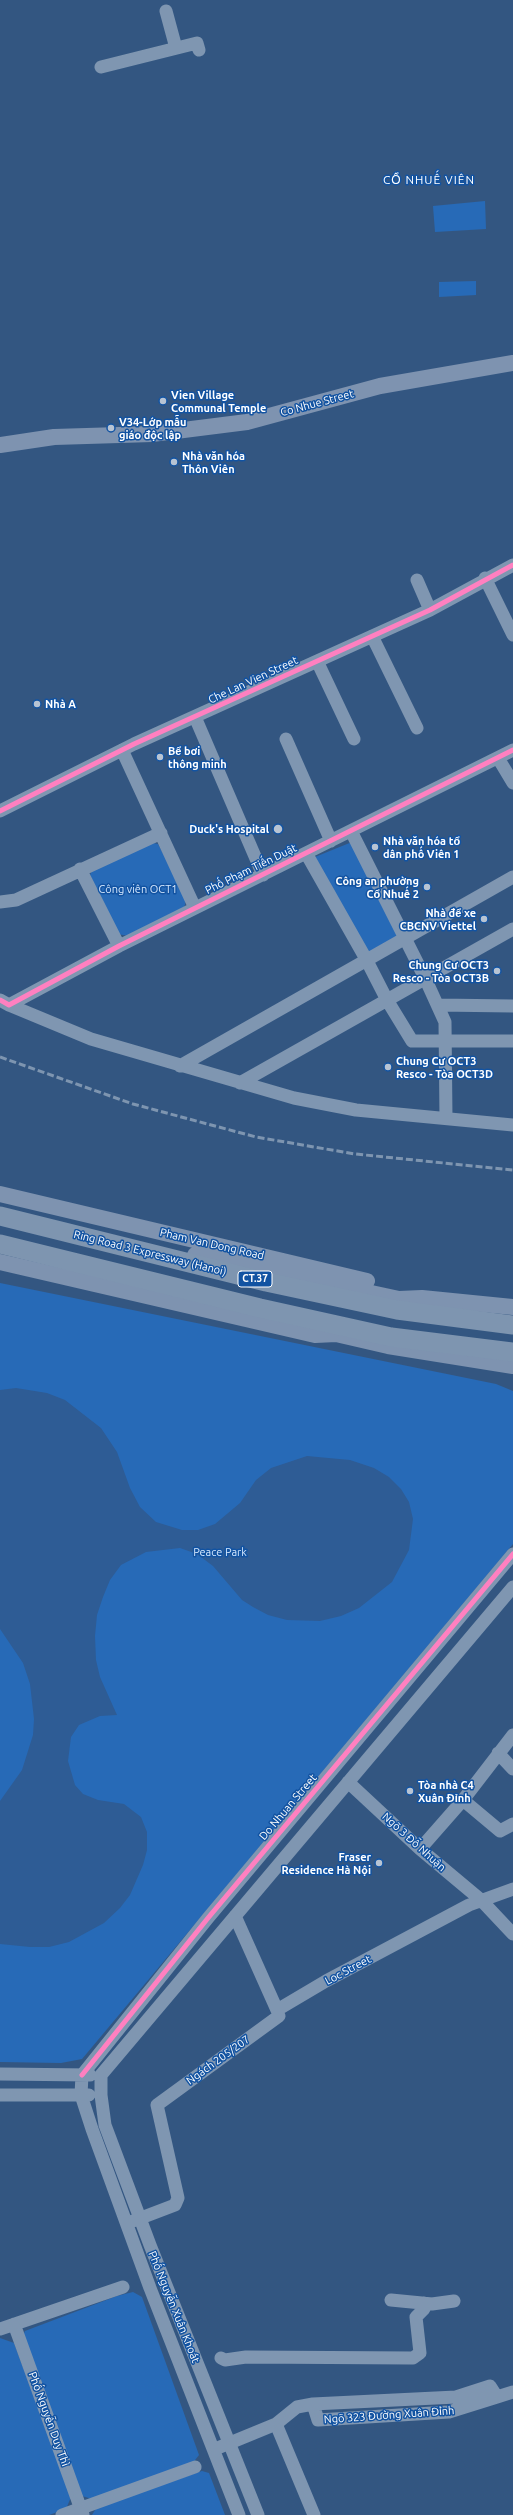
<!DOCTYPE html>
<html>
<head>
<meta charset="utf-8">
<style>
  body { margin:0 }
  canvas { display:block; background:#335681 }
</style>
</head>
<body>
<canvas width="513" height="2515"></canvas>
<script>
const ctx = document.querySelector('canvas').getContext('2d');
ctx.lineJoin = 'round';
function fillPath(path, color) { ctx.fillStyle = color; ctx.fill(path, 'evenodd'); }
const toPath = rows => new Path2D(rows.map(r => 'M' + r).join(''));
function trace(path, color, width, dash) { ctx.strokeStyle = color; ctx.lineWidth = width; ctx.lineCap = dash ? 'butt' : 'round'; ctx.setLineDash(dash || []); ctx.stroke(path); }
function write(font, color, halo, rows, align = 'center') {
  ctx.font = font + ' Ubuntu,sans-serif'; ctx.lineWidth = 3; ctx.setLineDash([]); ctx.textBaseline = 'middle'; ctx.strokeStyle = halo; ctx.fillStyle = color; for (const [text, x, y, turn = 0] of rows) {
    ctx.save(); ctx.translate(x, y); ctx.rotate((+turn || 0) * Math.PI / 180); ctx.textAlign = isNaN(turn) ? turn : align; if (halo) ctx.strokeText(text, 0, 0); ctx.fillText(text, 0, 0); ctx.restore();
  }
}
fillPath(toPath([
  [485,201,486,229,435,232,433,206],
  [476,281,476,295,439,297,439,282],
  [352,842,400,937,367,955,315,857],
  [153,843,158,844,186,897,185,905,182,910,129,936,117,934,90,875,93,868],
  [0,1283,496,1384,513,1391,513,1544,82,2059,61,2063,0,2062],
  [133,2292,142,2297,199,2455,192,2464,92,2499,82,2496,21,2340,25,2331,117,2296],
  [0,2338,14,2343,71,2497,66,2509,49,2515,0,2515],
  [202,2471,209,2473,225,2515,92,2515,97,2507]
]), '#276ab7');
fillPath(toPath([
  [16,1388,47,1393,65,1400,101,1428,117,1452,130,1488,140,1507,156,1522,182,1530,198,1530,215,1524,240,1503,256,1480,271,1468,307,1456,350,1460,374,1468,389,1477,401,1489,409,1502,413,1519,409,1550,392,1582,359,1608,341,1616,320,1621,287,1620,268,1615,253,1607,242,1600,213,1566,197,1554,180,1548,146,1552,121,1565,110,1580,103,1597,97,1615,95,1636,96,1660,100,1677,117,1715,100,1716,79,1725,71,1737,68,1761,75,1785,83,1794,98,1800,124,1804,141,1817,147,1832,147,1850,143,1865,130,1895,120,1908,104,1923,69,1942,49,1947,30,1947,0,1944,0,1801,22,1770,33,1735,34,1719,30,1684,23,1663,0,1629,0,1390]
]), '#2e5c95');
trace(toPath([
  [166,11,176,48],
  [101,67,197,43,199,50],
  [485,578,513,635],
  [417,580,430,610],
  [372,636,417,728],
  [317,661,354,739],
  [195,717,263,875],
  [286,739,331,841],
  [122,750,195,908],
  [498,758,513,783],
  [0,811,134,744,430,610,513,565],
  [351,831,425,978,445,1022,446,1118],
  [306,853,366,959,387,1000,412,1041,513,1041],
  [80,869,119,946],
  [0,902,16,900,161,833],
  [0,1000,9,1005,119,946,513,750],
  [9,1005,91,1039,294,1098,356,1110,513,1125],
  [438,1005,513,1006],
  [180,1066,513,877],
  [240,1083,513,929],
  [498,1753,513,1769],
  [348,1782,420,1849,481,1900,513,1934],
  [463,1800,500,1831,513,1824],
  [420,1849,463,1800,513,1735],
  [235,1916,277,2010,326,1981,469,1905,513,1889],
  [0,2074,90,2075],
  [82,2075,208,1918,513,1554],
  [82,2075,81,2095,92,2129,150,2288,239,2515],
  [101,2075,513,1587],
  [101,2075,101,2095,105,2125,150,2245,258,2515],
  [0,2095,89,2095],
  [133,2221,175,2205,178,2198,157,2105,279,2016],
  [391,2300,432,2304,454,2301],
  [14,2324,83,2515],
  [0,2329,123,2287],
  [221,2358,225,2360,246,2357,413,2358,420,2353,416,2317,424,2309,424,2303],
  [313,2404,318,2420,449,2412,497,2397],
  [276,2424,314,2515],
  [220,2447,276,2424,297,2407,313,2404,456,2397,490,2386,497,2397,513,2392],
  [62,2515,195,2467]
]), '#7f96b1', 13);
trace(toPath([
  [0,445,54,437,152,434,247,422,380,386,513,363],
  [0,1194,367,1281],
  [195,1255,399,1299,422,1298,513,1307],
  [0,1262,315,1335,336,1334,388,1346,513,1366]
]), '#7e93b0', 16);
trace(toPath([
  [0,1216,266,1282,397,1310,513,1325],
  [0,1244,260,1308,391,1337,513,1352]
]), '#7e95b0', 19);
trace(toPath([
  [0,1057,133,1104,256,1137,355,1154,513,1170]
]), '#7e95b0', 3, [7, 3]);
trace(toPath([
  [0,811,134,744,430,610,513,565],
  [0,1000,9,1005,119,946,513,750],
  [82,2075,208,1918,513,1554]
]), '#ff80c0', 5);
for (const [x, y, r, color] of [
  [163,401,4,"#b8c4d3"],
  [111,428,4,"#b8c4d3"],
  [174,462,4,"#b8c4d3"],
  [37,704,4,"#b8c4d3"],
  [160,757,4,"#b8c4d3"],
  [278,829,5,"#b8c4d3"],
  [375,847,4,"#b8c4d3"],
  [427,887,4,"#b8c4d3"],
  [484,919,4,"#b8c4d3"],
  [497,971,4,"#b8c4d3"],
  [388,1067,4,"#b8c4d3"],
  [410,1791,4,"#b8c4d3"],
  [379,1863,4,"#b8c4d3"]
]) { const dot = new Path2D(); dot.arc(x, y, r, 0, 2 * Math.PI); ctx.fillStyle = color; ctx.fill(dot); trace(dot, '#1253a2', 1.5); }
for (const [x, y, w] of [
  [255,1279,34]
]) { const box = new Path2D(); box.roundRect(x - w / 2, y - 8, w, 16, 3); ctx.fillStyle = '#1253a2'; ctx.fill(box); trace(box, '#fff', 1); }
write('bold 10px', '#fff', null, [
  ["CT.37",255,1279]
]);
write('bold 11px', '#fff', '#1253a2', [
  ["Vien Village",171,395],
  ["Communal Temple",171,408],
  ["V34-Lớp mẫu",119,422],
  ["giáo độc lập",119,435],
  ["Nhà văn hóa",182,456],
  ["Thôn Viên",182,469],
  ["Nhà A",45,704],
  ["Bể bơi",168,751],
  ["thông minh",168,764],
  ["Duck's Hospital",269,829,"right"],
  ["Nhà văn hóa tổ",383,841],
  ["dân phố Viên 1",383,854],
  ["Công an phường",419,881,"right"],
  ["Cổ Nhuế 2",419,894,"right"],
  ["Nhà để xe",476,913,"right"],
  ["CBCNV Viettel",476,926,"right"],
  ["Chung Cư OCT3",489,965,"right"],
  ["Resco - Tòa OCT3B",489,978,"right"],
  ["Chung Cư OCT3",396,1061],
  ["Resco - Tòa OCT3D",396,1074],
  ["Tòa nhà C4",418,1785],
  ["Xuân Đỉnh",418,1798],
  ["Fraser",371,1857,"right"],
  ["Residence Hà Nội",371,1870,"right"]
], 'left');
write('11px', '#fff', '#1253a2', [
  ["Co Nhue Street",317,403,-15],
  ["Che Lan Vien Street",253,680,-25],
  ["Phố Phạm Tiến Duật",251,869,-26],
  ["Pham Van Dong Road",212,1244,13],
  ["Ring Road 3 Expressway (Hanoi)",150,1253,14],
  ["Do Nhuan Street",288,1807,-50],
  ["Ngõ 3 Đỗ Nhuận",414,1842,42],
  ["Loc Street",348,1970,-28],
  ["Ngách 205/207",218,2060,-36],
  ["Phố Nguyễn Xuân Khoát",174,2307,68],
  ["Ngõ 323 Đường Xuân Đỉnh",389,2415,-4],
  ["Phố Nguyễn Duy Thì",49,2419,70]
]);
write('11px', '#d5e8fe', '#1253a2', [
  ["Công viên OCT1",138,889],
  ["Peace Park",220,1552]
]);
ctx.letterSpacing = '1px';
write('12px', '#fff', '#1253a2', [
  ["CỔ NHUẾ VIÊN",429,180]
]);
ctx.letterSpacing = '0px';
</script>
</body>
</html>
